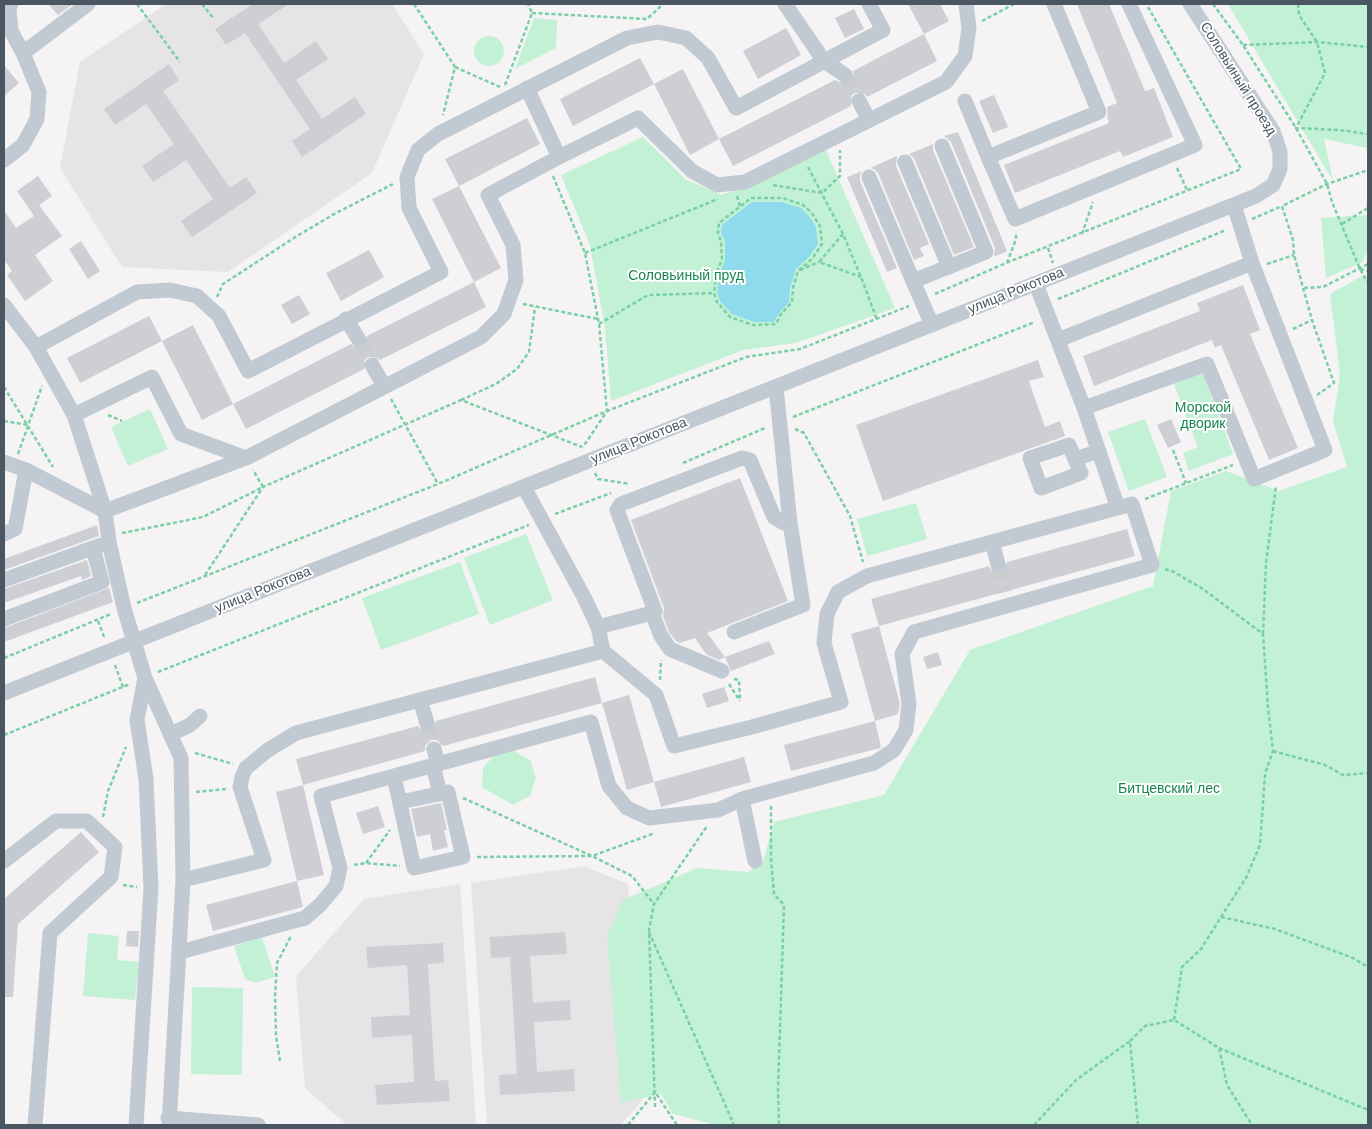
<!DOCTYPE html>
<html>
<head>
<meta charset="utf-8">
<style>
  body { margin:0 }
  #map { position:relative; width:1372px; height:1129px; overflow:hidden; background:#f5f3f3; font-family:Helvetica,sans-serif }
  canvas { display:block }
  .frame { position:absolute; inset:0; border:5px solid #4a5661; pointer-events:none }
</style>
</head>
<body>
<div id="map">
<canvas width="1372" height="1129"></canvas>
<div class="frame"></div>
</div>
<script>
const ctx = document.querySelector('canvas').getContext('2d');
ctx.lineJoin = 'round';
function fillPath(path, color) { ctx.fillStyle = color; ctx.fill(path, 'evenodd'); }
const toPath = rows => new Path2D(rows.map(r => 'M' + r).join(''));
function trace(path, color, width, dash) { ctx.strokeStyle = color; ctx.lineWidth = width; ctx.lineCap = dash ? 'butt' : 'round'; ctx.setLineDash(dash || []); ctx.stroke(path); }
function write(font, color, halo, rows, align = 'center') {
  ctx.font = font + ' Helvetica,sans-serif'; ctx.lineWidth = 4; ctx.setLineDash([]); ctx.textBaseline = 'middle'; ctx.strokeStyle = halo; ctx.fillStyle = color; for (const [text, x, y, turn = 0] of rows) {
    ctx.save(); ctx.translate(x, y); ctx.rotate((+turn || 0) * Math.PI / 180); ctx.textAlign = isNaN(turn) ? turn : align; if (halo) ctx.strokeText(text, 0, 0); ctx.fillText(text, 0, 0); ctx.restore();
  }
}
fillPath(toPath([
  [166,4,392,4,424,54,372,173,228,272,122,267,60,168,80,62],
  [584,866,628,884,642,1101,620,1125,487,1125,471,883],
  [460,884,476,1125,347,1125,305,1088,296,976,364,899]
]), '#e6e4e5');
fillPath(toPath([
  [1228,4,1368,4,1368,148,1324,139,1333,181],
  [534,18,557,20,556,48,515,69],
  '474 51a15 15 0 1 1 30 0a15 15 0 1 1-30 0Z',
  [643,137,685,179,721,195,748,186,825,148,895,308,796,343,743,350,611,401,605,328,590,245,561,175],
  [1368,215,1368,249,1363,262,1326,278,1321,218],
  [1362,276,1368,278,1368,1125,716,1125,673,1114,661,1094,621,1103,607,936,623,900,697,868,748,872,763,862,774,822,884,795,970,650,1153,586,1171,491,1226,471,1279,491,1347,467,1333,422,1340,374,1330,294],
  [1203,373,1233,454,1189,471,1183,453,1198,447,1174,384],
  [150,409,168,449,128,466,111,427],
  [1145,419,1167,477,1129,491,1108,432],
  [916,503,927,539,867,556,857,519],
  [526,534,553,600,490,625,464,558],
  [460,562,479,614,381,650,362,598],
  [514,751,530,760,536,778,530,796,513,805,482,787,483,768,495,754],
  [88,933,119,936,117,960,139,962,135,1000,83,996],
  [262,937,275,977,256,983,245,979,234,946],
  [192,987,243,988,242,1075,191,1074]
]), '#c3f1d5');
fillPath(toPath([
  [752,202,782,202,801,208,808,215,816,227,818,244,809,257,796,269,790,288,789,302,779,313,774,322,754,322,732,314,720,301,717,293,720,273,725,260,725,241,721,233,722,225]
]), '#90daee');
fillPath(toPath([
  [48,4,73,4,58,15],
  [253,4,289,4,258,24,284,63,316,41,328,59,296,80,322,119,355,97,366,114,302,157,292,141,310,129,245,33,226,45,215,29],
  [908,4,940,4,949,21,924,34],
  [1077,4,1109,4,1145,91,1154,88,1173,137,1123,157,1120,151,1015,193,1004,165,1109,123,1107,117,1108,113,1107,107,1117,103],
  [854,9,864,29,845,38,835,18],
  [786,28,801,55,758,79,743,51],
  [924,34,937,61,867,97,864,93,855,93,851,96,851,106,733,166,719,139,835,80,844,84,850,83,854,76,853,71],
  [640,58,654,84,573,126,560,99],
  [169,64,179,80,163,91,230,188,246,177,257,193,192,237,181,221,213,199,186,160,153,182,142,166,174,144,146,104,115,125,104,109],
  [4,65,19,83,4,96],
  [683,69,719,139,690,155,654,84],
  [994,95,1008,127,993,133,979,101],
  [527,118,540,144,459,186,445,159],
  [958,132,1007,251,994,257,995,248,951,142,944,136],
  [933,144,933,150,974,247,954,255,914,158,909,154],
  [897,156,896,166,929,244,920,248,924,256,914,260,878,173,874,169,870,168],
  [862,171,860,175,860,181,897,268,887,272,847,177],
  [38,176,52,196,39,205,62,236,35,255,53,281,25,301,7,275,12,271,4,260,4,210,16,228,34,216,17,191],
  [459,186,501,268,474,282,432,199],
  [81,241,100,271,88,279,69,249],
  [369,250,384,277,341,301,326,273],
  [474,282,486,307,380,360,376,357,368,357,364,361,364,369,246,429,233,404,351,344,355,348,363,348,367,344,367,336],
  [1243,285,1260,330,1250,334,1298,448,1269,460,1221,345,1215,348,1212,340,1094,386,1083,356,1200,311,1197,303],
  [299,295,310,314,292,324,281,305],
  [149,316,162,341,80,383,67,358],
  [193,325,233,404,202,420,162,341],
  [1038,360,1044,377,1029,381,1045,427,1060,421,1065,436,883,501,856,425],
  [1171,419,1181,442,1168,448,1157,425],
  [740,478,788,601,707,633,725,657,719,660,706,654,695,638,680,643,676,641,669,632,663,616,664,608,631,520],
  [97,525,99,536,4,570,4,559],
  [1127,529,1135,556,879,626,871,599,989,566,992,571,1000,573,1005,570,1007,562],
  [87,560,91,576,82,580,81,576,4,603,4,589],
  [109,588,113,602,4,642,4,628],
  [879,626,900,704,898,714,875,721,851,634],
  [769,641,775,654,731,671,725,657],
  [938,652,942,665,927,669,923,657],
  [595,677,602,703,443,746,437,740,431,740,425,746,425,751,303,785,296,759,418,726,421,730,429,732,434,729,436,721],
  [724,687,729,701,707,708,702,694],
  [629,695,654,782,627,790,602,703],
  [875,721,881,747,880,748,791,771,784,745],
  [744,757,751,782,661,807,654,782],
  [303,785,324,875,297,881,276,792],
  [441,803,447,830,444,830,448,847,433,851,430,834,417,837,411,809],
  [378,806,385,827,363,834,356,813],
  [81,832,99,852,18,924,13,997,4,997,4,899],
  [297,881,303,907,213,931,206,905],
  [127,931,139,931,138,947,126,946],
  [565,932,567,954,530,956,533,1003,570,1000,571,1020,534,1022,537,1072,574,1069,575,1091,500,1095,499,1075,517,1074,510,957,491,958,490,937],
  [443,943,444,963,428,964,435,1081,448,1080,450,1101,377,1105,375,1085,414,1082,412,1035,372,1038,371,1017,410,1015,407,965,368,968,366,947]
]), '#cdcfd5');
trace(toPath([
  [845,75,859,101],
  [359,340,372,365],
  [998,564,1005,592],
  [427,723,434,749]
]), '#caccce', 15, [15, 8]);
trace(toPath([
  [137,4,180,62],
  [202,4,214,19],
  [414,4,455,67,443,115],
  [1213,4,1243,45,1296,128,1327,184,1332,202,1360,269,1368,283],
  [1298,4,1299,15,1317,42,1325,73,1296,128,1339,130,1368,134],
  [532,13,647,19,663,4],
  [982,21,1014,4],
  [1243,45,1317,42,1368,47],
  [455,67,500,87],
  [505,85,532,13,528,4],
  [808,167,843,234,861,277,877,320],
  [1177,168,1187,190],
  [553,176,585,253,599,324,607,411,583,447],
  [773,185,822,193,840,176,840,150],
  [737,196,740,206],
  [751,198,783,198,803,205,811,212,820,226,822,244,812,259,798,271,793,288,792,302,781,314,776,324,753,325,730,317,717,302,714,293,717,272,722,259,721,241,718,233,719,223,751,198],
  [1252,219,1282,206],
  [1342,224,1368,208],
  [843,234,819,262,861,277],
  [1082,234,1093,202],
  [1048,248,1053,263],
  [585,253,718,199],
  [1007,263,1016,239,1016,232],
  [1267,264,1294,255],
  [1360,269,1368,271],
  [800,270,819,262],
  [1304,288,1323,287,1368,264],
  [935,294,1006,263,1241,169,1148,7],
  [217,297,223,284,297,236,336,213,393,184],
  [1058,299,1226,230],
  [523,304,598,319],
  [599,324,648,295,714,293],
  [1293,329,1312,320],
  [4,387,53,467],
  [1317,395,1334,383,1312,320,1294,255,1293,240,1282,206,1327,184,1368,170],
  [391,399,438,484],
  [461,400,496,384,517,369,529,352,535,307],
  [108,415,122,421],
  [793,417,1035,322],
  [4,421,28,425],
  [795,429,804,433,850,516,863,562],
  [1173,450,1186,483],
  [18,454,42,386],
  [683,463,765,428],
  [595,473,598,479,630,484],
  [1145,499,1233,465],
  [555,514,611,493],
  [122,533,203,517,263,487,253,470],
  [1165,569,1174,572,1203,589,1263,634,1268,707,1273,751,1265,774,1260,845,1246,878,1221,917,1201,949,1182,967,1174,1020],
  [205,575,263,487,461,400,582,447],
  [137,603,438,484,607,411,746,357,800,349,909,306],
  [98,621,105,639],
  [1263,634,1266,563,1276,486],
  [4,658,111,614],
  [115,665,123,687],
  [158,672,529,525],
  [734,679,739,680,740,700],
  [660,680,661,660],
  [729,684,740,701],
  [4,735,130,684],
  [1273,751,1325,765,1343,775,1368,773],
  [195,753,233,764],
  [196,792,226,789],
  [463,798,592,856,632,876,654,904],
  [771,806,771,859,774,894,784,905,778,1090,779,1125],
  [103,817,108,791,126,747],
  [477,857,592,856,655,833],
  [366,863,390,830],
  [354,865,366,863,400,866],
  [123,885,137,887],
  [1221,917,1275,929,1353,958,1368,967],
  [649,932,734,1125],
  [1219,1048,1368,1110],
  [280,1061,276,1036,275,996,277,963,291,936],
  [655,1107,649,930,654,904,707,826],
  [628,1125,655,1092,677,1125],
  [1034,1125,1076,1080,1130,1041],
  [1138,1125,1130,1041,1145,1026,1174,1020,1219,1048,1227,1085,1252,1125]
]), '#7ad0a6', 2.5, [4, 2.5]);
trace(toPath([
  [785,4,824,61,845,75],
  [1054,4,1099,112,988,157,1015,219,1195,145,1129,4],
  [23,53,88,4],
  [859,101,869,120],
  [965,101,988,157],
  [559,157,638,118,692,171,717,185,745,182,946,82,965,56,969,28,966,4],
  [4,160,23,145,37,119,39,92,23,53,11,31,9,8,11,4],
  [905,162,949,267],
  [869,177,913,281],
  [1036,284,1084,408,1118,508],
  [4,305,36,347,74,415,105,511,109,542,124,608,145,678,181,758,183,880,169,1125],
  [346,319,359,340],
  [932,325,913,281,986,252,942,146],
  [1058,340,1252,263],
  [36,347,137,292,170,290,197,296,219,316,248,371,441,272,409,208,407,177,418,150,438,134,627,38,658,32,686,38,708,58,736,108,883,30,869,4],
  [372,365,384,386],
  [1084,408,1207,364,1254,479,1325,450,1252,263,1234,205],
  [74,415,152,377,181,434,246,458,481,337,504,314,516,280,513,245,488,195,559,157,527,88],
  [1075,459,1081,473,1041,488,1030,458,1069,445,1075,459,1099,451],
  [4,462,26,470,105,511,246,458],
  [524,487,585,599,598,627,603,651],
  [4,534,15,529,26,470],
  [992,542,998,564],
  [4,580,101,545],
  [652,613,661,636,670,649,722,671],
  [4,619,102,582,93,548],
  [598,627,652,613,655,611,617,510,621,504,742,458,750,460,774,517,784,523,790,523],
  [734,632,803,605,790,523,776,387],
  [4,693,1256,196,1273,185,1280,169,1280,152,1273,131,1190,4],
  [420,700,427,723],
  [171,734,190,725,200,716],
  [434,749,438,764],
  [433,766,440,793],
  [394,776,414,868,463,857,448,792,400,802],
  [742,799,755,861],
  [4,861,56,821,87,821,115,847,111,877,50,933,35,1125],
  [180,952,305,918,320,905,336,886,340,868,321,796,591,722,609,786,627,808,649,818,718,810,742,799,874,763,894,750,906,730,909,704,902,654,914,632,1152,565,1132,504,867,576,838,592,827,614,824,643,841,702,752,727,674,746,656,695,603,651,296,733,268,750,246,768,242,777,240,787,264,860,183,880],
  [168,1118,258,1125],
  [136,1125,151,888,146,779,137,720,145,678]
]), '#c1cad2', 15);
write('14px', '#4a5661', '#fff', [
  ["Соловьиный проезд",1238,79,58],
  ["улица Рокотова",1016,291,-22],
  ["улица Рокотова",639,441,-22],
  ["улица Рокотова",263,590,-22]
]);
write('14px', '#17864f', '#fff', [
  ["Соловьиный пруд",686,276],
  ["Морской",1203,408],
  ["дворик",1203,424],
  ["Битцевский лес",1169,789]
]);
</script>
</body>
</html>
